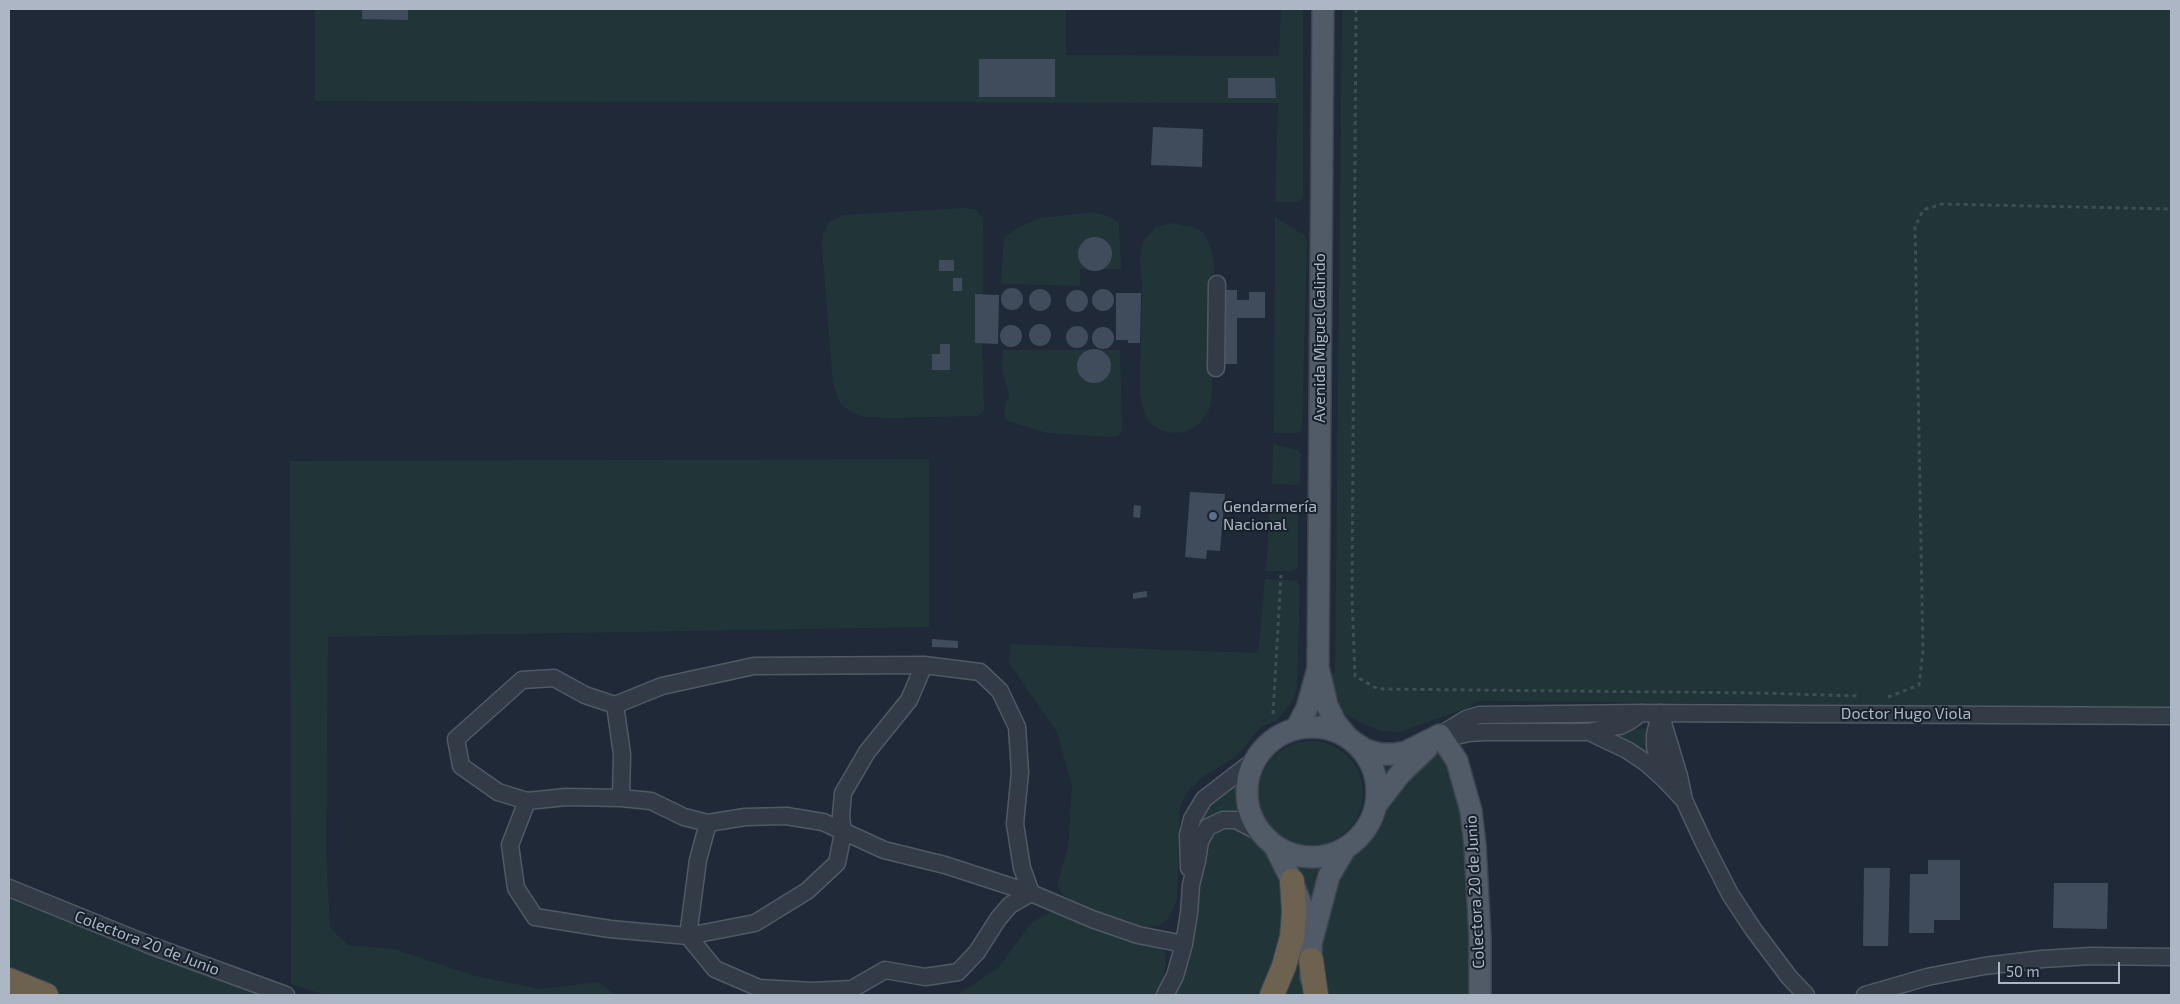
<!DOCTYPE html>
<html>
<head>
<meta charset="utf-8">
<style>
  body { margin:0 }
  #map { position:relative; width:2180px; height:1004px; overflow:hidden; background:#1f2937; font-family:"Exo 2",sans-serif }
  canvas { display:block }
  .frame { position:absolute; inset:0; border:10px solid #adb6c4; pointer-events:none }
  .scale { position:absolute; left:1998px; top:962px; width:122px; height:22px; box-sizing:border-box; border:2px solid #adb6c4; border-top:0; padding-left:6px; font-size:15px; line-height:18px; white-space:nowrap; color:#adb6c4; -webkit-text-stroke:4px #18202c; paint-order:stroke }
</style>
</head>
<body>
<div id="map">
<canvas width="2180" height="1004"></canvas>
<div class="frame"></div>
<div class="scale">50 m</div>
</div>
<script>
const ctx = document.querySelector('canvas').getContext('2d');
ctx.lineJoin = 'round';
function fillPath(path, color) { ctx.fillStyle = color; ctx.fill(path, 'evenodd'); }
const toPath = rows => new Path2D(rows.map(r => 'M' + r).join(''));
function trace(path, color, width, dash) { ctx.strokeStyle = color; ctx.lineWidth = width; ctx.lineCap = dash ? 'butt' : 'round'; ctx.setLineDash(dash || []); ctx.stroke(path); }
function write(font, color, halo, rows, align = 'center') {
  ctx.font = font + ' "Exo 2",sans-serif'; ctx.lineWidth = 4; ctx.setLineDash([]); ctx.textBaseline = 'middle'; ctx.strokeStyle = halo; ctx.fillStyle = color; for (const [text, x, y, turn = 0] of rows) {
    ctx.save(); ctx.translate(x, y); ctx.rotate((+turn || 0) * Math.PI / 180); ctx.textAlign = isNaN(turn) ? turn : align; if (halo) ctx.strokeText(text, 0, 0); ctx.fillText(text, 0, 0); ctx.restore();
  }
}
fillPath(toPath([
  [315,9,1066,9,1066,55,1279,56,1281,9,1303,9,1303,197,1298,202,1275,202,1278,103,315,101],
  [1342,9,2171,9,2171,708,1480,701,1465,709,1399,732,1381,731,1368,726,1340,712,1334,699,1330,673,1335,673],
  [964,208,975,209,983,218,982,347,984,410,978,416,892,418,863,417,848,410,839,401,833,383,822,248,823,233,829,222,843,215],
  [1094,212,1111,217,1119,224,1121,269,1080,269,1080,286,1001,284,1004,237,1019,227,1039,218],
  [1275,217,1304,235,1307,241,1302,430,1298,433,1274,433],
  [1172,223,1193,227,1203,232,1210,244,1214,262,1212,395,1209,410,1199,424,1186,432,1173,433,1163,431,1151,424,1145,415,1140,395,1140,368,1142,288,1140,258,1143,241,1156,227],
  [1003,350,1120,350,1122,431,1117,436,1111,437,1047,433,1005,420,1004,410,1009,395,1002,370],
  [1273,444,1298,450,1301,454,1300,483,1296,485,1272,484],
  [929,459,929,627,328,637,326,852,330,928,348,945,394,949,475,976,541,989,599,982,615,995,325,995,291,984,290,461],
  [1292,503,1298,508,1298,568,1292,571,1266,571,1270,504],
  [1265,579,1291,580,1296,581,1300,586,1297,688,1293,700,1276,721,1263,726,1253,735,1246,746,1232,759,1203,777,1189,789,1180,807,1177,901,1168,919,1159,926,1146,928,1096,914,1077,904,1062,894,1057,885,1068,847,1072,786,1057,732,1009,663,1011,644,1258,653],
  [1480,721,1598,722,1598,724,1483,724],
  [1644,728,1647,730,1649,752,1646,755,1617,737,1617,733],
  '1259 793a52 52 0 1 1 104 0a52 52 0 1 1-104 0Z',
  [1432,744,1457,761,1480,995,1165,995,1200,841,1236,820,1274,845,1291,854,1309,857,1327,855,1345,849,1359,837,1370,822,1376,805],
  [1376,760,1407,760,1384,784],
  [1238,786,1238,800,1243,813,1223,811,1198,826,1201,813,1208,803,1228,788],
  [9,888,286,995,9,995],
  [1056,909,1088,927,1093,925,1157,946,1165,952,1166,963,1163,980,1154,995,957,995,998,968,1032,922]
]), '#213538');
fillPath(toPath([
  [362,9,408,9,408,20,362,19],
  [979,59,1055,59,1055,97,979,97],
  [1228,78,1275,78,1276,98,1228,98],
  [1153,127,1203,129,1202,167,1151,165],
  '1078 254a17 17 0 1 1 34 0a17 17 0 1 1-34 0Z',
  [939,260,954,260,954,271,939,271],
  [953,278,962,278,962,291,953,291],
  '1001 299a11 11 0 1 1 22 0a11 11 0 1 1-22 0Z',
  '1092 300a11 11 0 1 1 22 0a11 11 0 1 1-22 0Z',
  '1029 300a11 11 0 1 1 22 0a11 11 0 1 1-22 0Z',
  [1222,290,1237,290,1237,300,1249,300,1249,292,1265,292,1265,318,1237,318,1237,364,1222,364],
  '1066 301a11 11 0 1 1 22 0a11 11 0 1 1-22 0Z',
  [1116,293,1141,293,1140,343,1128,343,1128,340,1116,340],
  [975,294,999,295,998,344,975,343],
  '1029 335a11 11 0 1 1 22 0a11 11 0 1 1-22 0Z',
  '1000 336a11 11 0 1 1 22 0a11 11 0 1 1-22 0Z',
  '1066 337a11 11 0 1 1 22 0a11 11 0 1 1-22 0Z',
  '1092 338a11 11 0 1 1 22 0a11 11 0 1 1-22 0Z',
  [940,344,950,344,950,370,932,370,932,354,940,354],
  '1077 366a17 17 0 1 1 34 0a17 17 0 1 1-34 0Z',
  [1190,492,1225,494,1220,551,1207,550,1206,559,1185,557],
  [1134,505,1141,506,1140,518,1133,517],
  [1147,591,1147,597,1133,599,1133,593],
  [932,639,958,641,958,648,932,647],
  [1928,860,1960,860,1960,920,1934,920,1934,933,1909,933,1910,874,1928,874],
  [1864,868,1890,868,1888,946,1863,946],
  [2054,883,2108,883,2107,929,2053,928]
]), '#404c5c');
const minor = toPath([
  [1216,368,1217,284],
  [615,705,622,754,621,798],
  [1660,713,1679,776,1684,800,1703,841,1730,894,1753,929,1789,977,1806,995],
  [1660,713,1655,735,1655,747,1664,779],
  [1589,732,1627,750,1645,762,1664,779,1682,798],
  [1440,735,1466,719,1479,715,1641,713,2171,716],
  [1443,739,1469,733,1485,732,1588,732,1620,726,1630,721,1641,713],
  [527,801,510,845,516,888,535,917,610,929,688,936,755,923,807,891,837,863,843,833,841,816,843,793,867,752,909,700,924,665],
  [708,823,698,860,688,936,715,969,759,988,813,991,852,989,885,970,925,977,958,972,977,952,998,919,1010,905,1031,893,1022,868,1015,824,1020,772,1017,727,1000,691,980,672,924,665,754,666,662,686,615,705,585,695,554,678,522,680,456,739,461,766,498,792,527,801,566,797,621,798,651,801,684,817,708,823,745,817,786,816,823,822,884,850,945,865,1031,893,1092,919,1138,935,1184,944],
  [1189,868,1188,835,1192,819,1204,799,1256,759],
  [9,888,152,946,286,995],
  [1165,995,1175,976,1184,944,1189,913,1191,885,1197,861,1200,841,1208,827,1223,820,1236,820,1261,833],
  [1865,995,1927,977,1984,966,2042,959,2091,956,2171,957]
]);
const major = toPath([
  [1323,9,1318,667,1327,705,1335,722,1348,738],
  '1247 792a65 65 0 1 1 130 0a65 65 0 1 1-130 0Z',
  [1296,729,1307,708,1317,672],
  [1355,743,1366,750,1380,754,1394,754,1406,752,1440,735,1457,761,1471,811,1475,845,1480,937,1480,995],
  [1376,805,1400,774,1427,748],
  [1274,845,1292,881,1304,912,1311,943,1311,978],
  [1312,940,1329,876,1345,849]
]);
const highway = toPath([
  [1311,960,1316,995],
  [9,980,46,995],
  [1272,995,1284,966,1292,937,1294,912,1292,881]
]);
trace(minor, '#505965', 19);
trace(major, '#3c4451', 24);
trace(highway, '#3d4652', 26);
trace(toPath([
  [1356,9,1352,597,1355,676,1378,689,1760,693,1857,696],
  [1888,697,1919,685,1923,651,1915,227,1923,210,1942,204,2171,209],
  [1273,714,1281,575]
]), '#3c5152', 3, [4, 4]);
trace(minor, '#333b47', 16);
trace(major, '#515a67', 21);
trace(highway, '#6d6250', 24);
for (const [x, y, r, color] of [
  [1213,516,5,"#5c6f8a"]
]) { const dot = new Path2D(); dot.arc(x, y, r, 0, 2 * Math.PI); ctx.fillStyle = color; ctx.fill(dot); trace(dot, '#18202c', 2); }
write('16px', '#adb6c4', '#18202c', [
  ["Avenida Miguel Galindo",1320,338,-90],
  ["Doctor Hugo Viola",1906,714],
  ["Colectora 20 de Junio",1475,892,-93],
  ["Colectora 20 de Junio",147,943,21]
]);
write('16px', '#adb6c4', '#18202c', [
  ["Gendarmería",1223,507],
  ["Nacional",1223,525]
], 'left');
</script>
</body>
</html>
